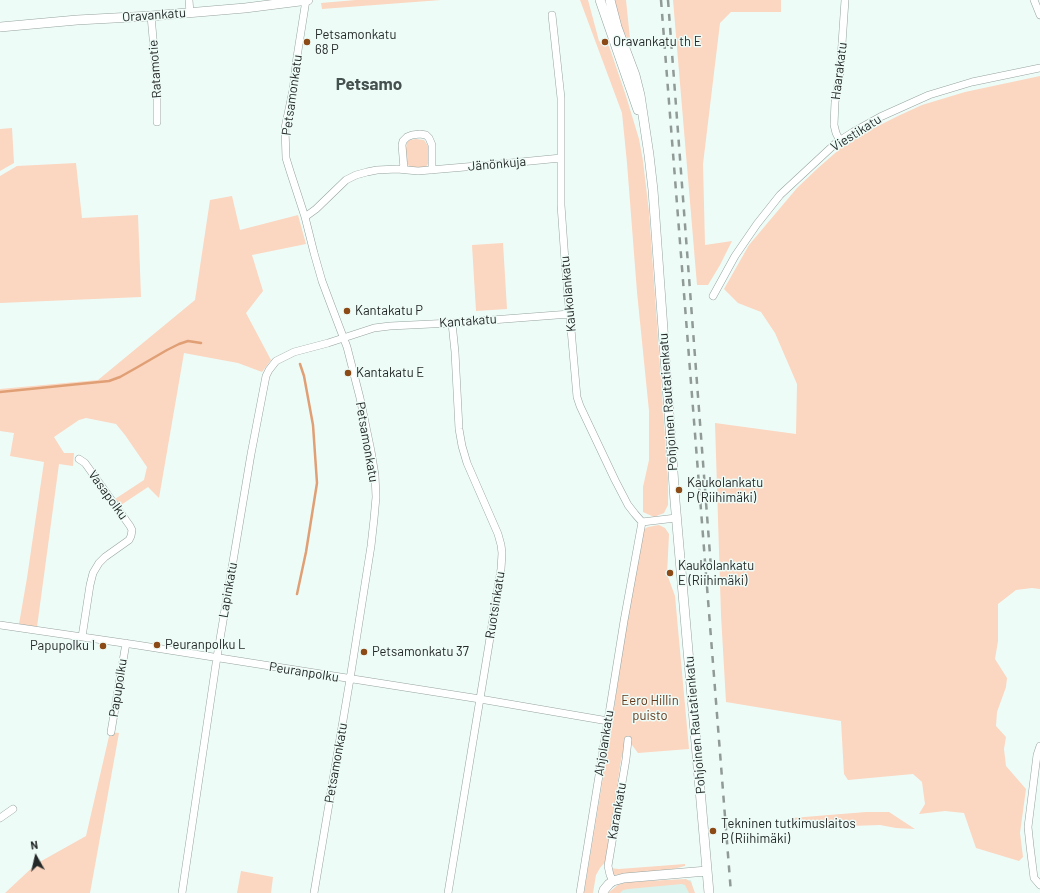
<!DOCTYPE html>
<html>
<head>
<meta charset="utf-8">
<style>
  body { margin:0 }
  #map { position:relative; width:1040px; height:893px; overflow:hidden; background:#eefcf8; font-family:Barlow,sans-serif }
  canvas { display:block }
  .north { position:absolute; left:16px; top:837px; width:40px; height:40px; -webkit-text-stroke:3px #eefcf8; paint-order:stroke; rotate:352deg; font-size:11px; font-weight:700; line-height:16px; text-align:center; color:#242928 }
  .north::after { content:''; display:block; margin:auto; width:14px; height:18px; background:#242928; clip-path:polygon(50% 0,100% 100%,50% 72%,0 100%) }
</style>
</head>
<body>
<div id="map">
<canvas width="1040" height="893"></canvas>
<div class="north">N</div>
</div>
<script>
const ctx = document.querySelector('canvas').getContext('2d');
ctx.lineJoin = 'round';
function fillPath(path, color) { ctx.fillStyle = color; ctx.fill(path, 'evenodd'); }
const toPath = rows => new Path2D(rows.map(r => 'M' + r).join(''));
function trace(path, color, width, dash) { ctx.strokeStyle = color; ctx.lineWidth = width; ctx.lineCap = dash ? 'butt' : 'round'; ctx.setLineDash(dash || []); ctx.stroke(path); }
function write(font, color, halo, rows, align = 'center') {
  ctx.font = font + ' Barlow,sans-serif'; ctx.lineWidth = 3; ctx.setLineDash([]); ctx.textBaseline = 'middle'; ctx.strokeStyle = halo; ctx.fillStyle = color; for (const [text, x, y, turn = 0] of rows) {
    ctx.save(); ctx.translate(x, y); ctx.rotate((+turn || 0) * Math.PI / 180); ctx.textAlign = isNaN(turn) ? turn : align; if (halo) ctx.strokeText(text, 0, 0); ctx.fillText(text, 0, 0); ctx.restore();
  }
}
fillPath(toPath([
  [691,880,694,893,610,893,619,883]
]), '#daf2ec');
fillPath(toPath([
  [356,0,441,0,322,9,321,3],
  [580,0,588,0,599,41,609,46,626,96,639,139,643,161,649,212,668,479,668,505,664,513,654,517,643,512,643,487,649,460,649,411,637,292,627,163,622,113],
  [613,0,626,0,630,39,628,40,619,22],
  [673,0,781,0,781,12,731,12,720,23,703,164,705,245,732,241,720,265,708,285,697,285],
  [1040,76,1040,589,1032,588,1016,590,998,604,998,641,995,659,1007,678,1006,687,997,712,996,726,1006,737,1004,749,1006,766,1026,789,1020,833,1023,857,1019,861,976,848,964,813,945,811,919,814,925,804,922,782,913,774,848,780,844,774,841,721,726,702,721,615,715,423,796,434,797,384,775,333,761,312,738,303,724,289,749,245,797,188,818,168,842,147,864,133,898,116,922,105,965,92],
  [12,128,14,163,0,171,0,129],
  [416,139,424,140,428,146,429,158,428,164,425,168,410,168,407,163,405,155,407,142,410,140],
  [76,163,82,218,138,215,141,297,0,303,0,176,17,166],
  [232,196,240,230,298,215,306,244,252,255,263,291,246,313,271,360,262,372,238,363,184,353,159,498,148,487,121,505,115,499,144,480,147,467,125,435,116,424,86,418,79,420,54,437,64,453,74,453,73,466,59,464,37,627,19,624,27,578,44,462,10,456,14,433,0,431,0,389,98,380,195,300,210,200],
  [503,243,507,309,476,311,472,245],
  [659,525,665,528,669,534,667,574,675,596,689,749,638,753,632,745,629,738,627,737,621,760,606,861,600,868,596,875,593,893,584,893,611,729,634,571,641,535,644,529,648,527],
  [110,732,119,733,90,893,5,893,36,864,86,836],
  [866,812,889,812,915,829,896,828,880,825,793,828,792,818],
  [685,864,685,866,673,869,615,875,612,873,609,868,619,869],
  [241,871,273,877,271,893,237,893],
  [686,879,691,882,695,893,689,893,685,885,682,884,628,889,623,890,620,893,608,893,618,885,627,882]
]), '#fbd6c0');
trace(toPath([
  [0,392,109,381,120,377,136,368,167,350,179,344,188,341,201,343],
  [297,594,306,552,317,483,313,425,304,376,300,364]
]), '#e09f75', 2.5);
const minor = toPath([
  [189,0,190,13],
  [306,0,297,57,293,90,285,128,286,158,290,171,305,217,314,253,322,281,331,305,347,347,360,398,371,451,375,475,376,497,374,519,371,546,350,679,314,893],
  [1034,0,1040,15],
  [552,15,561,98,561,205,565,261,577,397,580,406,615,480,628,505,635,514,642,522,676,518],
  [151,16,157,82,157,122],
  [840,141,836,133,834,125,835,102,840,73,845,0],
  [404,169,402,145,403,141,407,137,412,135,420,134,426,135,429,138,432,145,432,170],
  [305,217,316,209,346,180,356,175,367,172,377,170,397,169,418,171,500,164,561,158],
  [713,296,735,256,757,224,780,195,836,143,853,132,880,117,929,95,972,82,1040,68],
  [79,459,85,463,130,526,132,530,131,536,129,540,105,557,99,563,93,573,90,585,82,637],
  [0,625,137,645,480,699,608,721],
  [111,732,126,643],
  [1040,746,1037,755,1028,827,1030,846,1034,878,1040,885],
  [0,818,13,809],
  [613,881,610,875,608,866,626,759,628,740],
  [182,893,217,657,251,454,266,376,269,370,276,361,294,352,328,343,374,328,390,326,452,323,570,314],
  [448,893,489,644,501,569,502,553,501,545,498,534,467,463,462,446,459,429,455,352,452,323],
  [580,893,624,621,642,522]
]);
const tertiary = toPath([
  [600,0,638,110],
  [610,0,617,27,635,75,640,95,649,155,653,190,669,413,675,501,709,893],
  [0,27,77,20,151,16,245,8,308,0],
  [603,893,604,890,609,884,613,881,624,878,707,871]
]);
trace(minor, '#96a39f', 8);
trace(tertiary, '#96a39f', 10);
trace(minor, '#fff', 7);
trace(tertiary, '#fff', 9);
trace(toPath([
  [661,0,731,893],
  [668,0,711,568]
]), '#909a97', 2.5, [7, 7]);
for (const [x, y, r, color] of [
  [307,42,4,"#8b4a16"],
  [605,42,4,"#8b4a16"],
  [347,311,4,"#8b4a16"],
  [348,373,4,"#8b4a16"],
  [679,490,4,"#8b4a16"],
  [670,573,4,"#8b4a16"],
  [157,645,4,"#8b4a16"],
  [103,646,4,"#8b4a16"],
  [364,652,4,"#8b4a16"],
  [713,831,4,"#8b4a16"]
]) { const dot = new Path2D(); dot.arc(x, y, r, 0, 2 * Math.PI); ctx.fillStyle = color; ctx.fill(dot); trace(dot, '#eefcf8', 1.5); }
write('13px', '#242928', '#eefcf8', [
  ["Oravankatu",154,15,-4],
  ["Ratamotie",155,69,-94],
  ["Haarakatu",839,71,-83],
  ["Petsamonkatu",292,95,-82],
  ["Viestikatu",856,133,-32],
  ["Jänönkuja",497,164,-5],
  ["Kaukolankatu",568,294,-95],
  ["Kantakatu",468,321,-4],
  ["Pohjoinen Rautatienkatu",668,402,-94],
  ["Petsamonkatu",367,442,80],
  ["Vasapolku",108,495,54],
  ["Lapinkatu",228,590,-80],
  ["Ruotsinkatu",495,605,-81],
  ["Peuranpolku",304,672,9],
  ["Papupolku",118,688,-81],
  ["Pohjoinen Rautatienkatu",695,725,-95],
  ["Ahjolankatu",604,743,-81],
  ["Petsamonkatu",336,763,-80],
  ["Karankatu",617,811,-80]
]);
write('13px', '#242928', '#eefcf8', [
  ["Petsamonkatu",315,35],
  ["68 P",315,50],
  ["Oravankatu th E",613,42],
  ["Kantakatu P",355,311],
  ["Kantakatu E",356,373],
  ["Kaukolankatu",687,483],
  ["P (Riihimäki)",687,498],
  ["Kaukolankatu",678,566],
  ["E (Riihimäki)",678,581],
  ["Peuranpolku L",165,645],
  ["Papupolku I",95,646,"right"],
  ["Petsamonkatu 37",372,652],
  ["Tekninen tutkimuslaitos",721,824],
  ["P (Riihimäki)",721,839]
], 'left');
write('13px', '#633819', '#eefcf8', [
  ["Eero Hillin",650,701],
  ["puisto",650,716]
]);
write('bold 17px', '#45514e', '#eefcf8', [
  ["Petsamo",369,84]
]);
</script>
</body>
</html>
